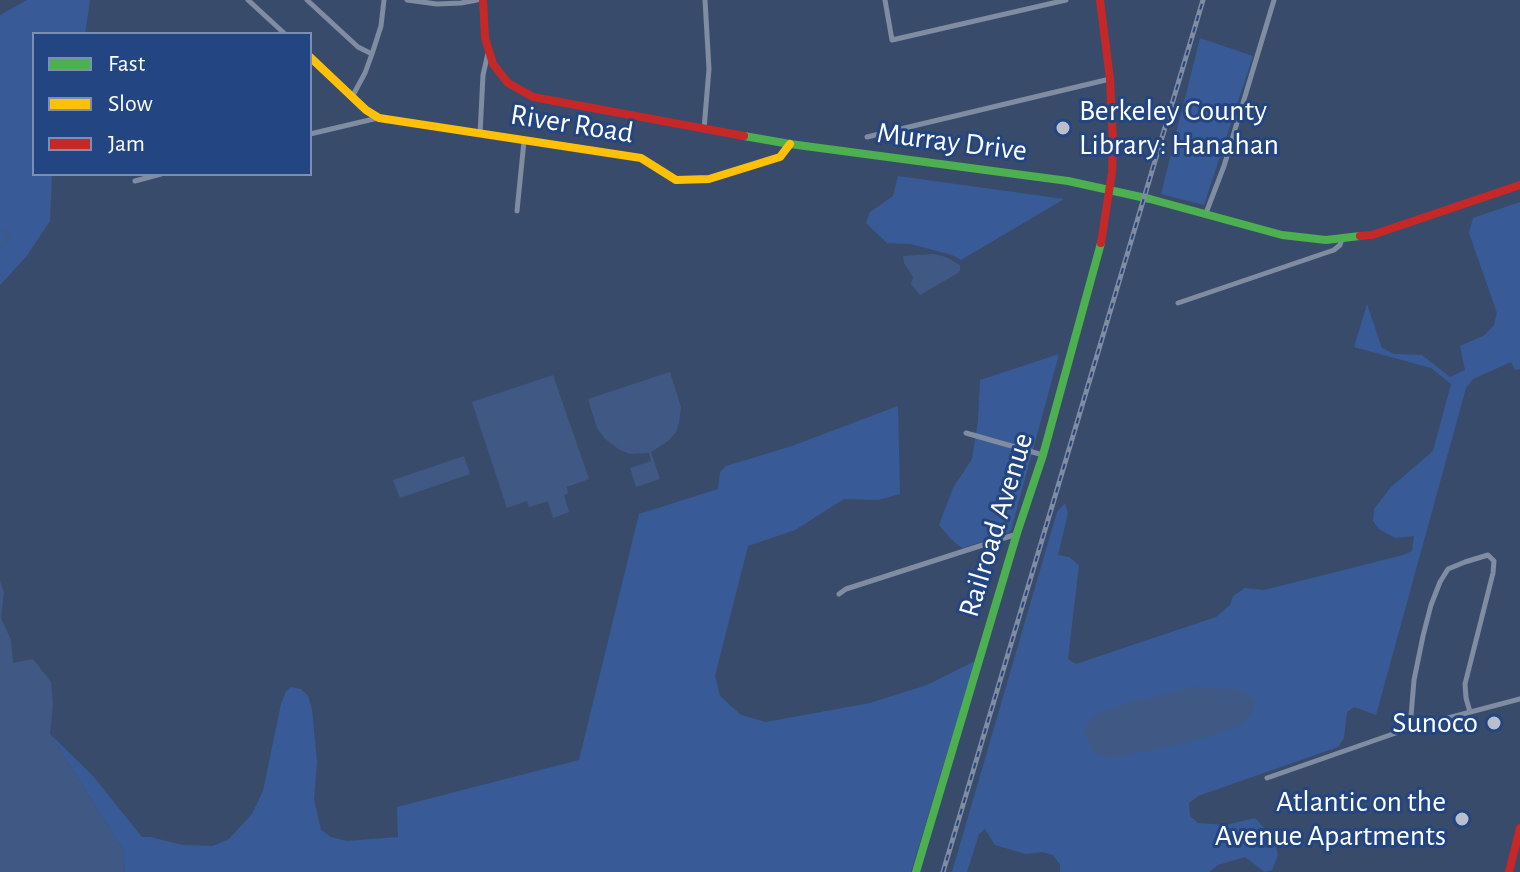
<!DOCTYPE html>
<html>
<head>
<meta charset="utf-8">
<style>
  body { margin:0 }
  #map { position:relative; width:1520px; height:872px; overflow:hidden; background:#394b6b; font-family:"Alegreya Sans",sans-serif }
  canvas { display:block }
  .legend { position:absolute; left:32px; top:32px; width:280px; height:144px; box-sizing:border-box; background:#234581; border:2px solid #7b8fb3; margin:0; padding:10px 14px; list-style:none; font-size:24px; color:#fff }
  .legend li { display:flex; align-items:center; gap:16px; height:40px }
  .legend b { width:40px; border:2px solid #7b8fb3 }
</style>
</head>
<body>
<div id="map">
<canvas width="1520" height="872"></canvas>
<ul class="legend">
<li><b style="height:10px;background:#4caf50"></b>Fast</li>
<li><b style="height:10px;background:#ffc107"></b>Slow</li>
<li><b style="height:10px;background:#c62828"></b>Jam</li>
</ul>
</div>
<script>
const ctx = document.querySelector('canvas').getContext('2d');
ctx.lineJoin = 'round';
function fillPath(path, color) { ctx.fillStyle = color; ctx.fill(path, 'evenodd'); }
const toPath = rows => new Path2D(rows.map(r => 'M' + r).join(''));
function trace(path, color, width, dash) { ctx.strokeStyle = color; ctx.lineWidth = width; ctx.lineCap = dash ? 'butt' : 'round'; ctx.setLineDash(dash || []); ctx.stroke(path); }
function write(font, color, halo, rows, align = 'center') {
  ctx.font = font + ' "Alegreya Sans",sans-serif'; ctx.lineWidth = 6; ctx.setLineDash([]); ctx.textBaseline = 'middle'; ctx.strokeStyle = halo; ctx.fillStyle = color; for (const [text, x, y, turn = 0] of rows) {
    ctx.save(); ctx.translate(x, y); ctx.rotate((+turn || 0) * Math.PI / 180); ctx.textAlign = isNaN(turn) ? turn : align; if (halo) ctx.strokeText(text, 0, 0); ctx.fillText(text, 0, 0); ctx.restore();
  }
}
fillPath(toPath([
  [27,0,90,0,85,34,34,34,34,174,52,174,50,221,26,257,0,285,0,15],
  [1200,38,1253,56,1204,205,1161,194],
  [898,176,1064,199,961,260,952,255,911,244,887,243,866,223,870,212,893,196],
  [1520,202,1520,369,1515,370,1511,362,1473,379,1466,388,1376,715,1354,707,1347,712,1344,738,1338,747,1198,796,1189,803,1190,816,1198,823,1226,825,1255,818,1273,837,1278,855,1272,870,1265,872,1245,857,1218,865,1209,872,1060,872,1060,865,1053,855,1042,852,1026,854,995,845,985,829,979,834,967,872,952,872,1057,512,1065,503,1068,513,1058,555,1069,557,1079,565,1068,659,1076,664,1216,617,1230,605,1233,596,1245,588,1264,590,1403,555,1412,551,1414,536,1395,538,1379,529,1373,521,1374,509,1391,487,1433,451,1451,384,1431,368,1354,347,1367,304,1382,348,1394,354,1422,355,1450,377,1465,370,1460,346,1485,335,1494,325,1497,313,1469,233,1473,218],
  [1059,354,1011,530,1008,533,963,548,959,546,951,539,939,525,953,488,972,459,978,421,980,380],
  [898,406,900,494,878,500,844,499,795,530,748,546,715,676,720,696,741,715,766,722,870,703,927,685,975,661,911,872,125,872,123,850,50,734,93,776,142,837,150,837,183,845,213,846,229,839,252,814,263,791,281,704,286,691,291,687,301,689,308,696,312,709,317,762,314,799,321,830,331,837,347,841,398,837,397,807,579,760,639,514,718,489,720,472,726,466,792,446]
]), '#385b97');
fillPath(toPath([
  [933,254,946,257,960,265,960,270,958,273,920,295,911,284,913,277,904,263,903,256],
  [670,372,681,407,679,423,676,432,668,441,651,452,660,479,636,487,630,468,651,461,649,453,630,454,620,450,605,439,597,428,588,399],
  [553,375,589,479,567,487,568,493,564,495,569,512,553,518,548,501,529,507,527,501,507,508,472,402],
  [464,456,470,474,400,498,393,480],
  [0,581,4,592,1,618,11,640,13,663,33,659,51,682,53,704,50,734,123,850,125,872,0,872],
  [1195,687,1241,690,1256,700,1253,712,1242,725,1188,743,1109,759,1092,751,1084,729,1095,714,1138,700]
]), '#405984');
trace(toPath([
  [0,228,10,235,0,247]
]), '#405984', 2);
trace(toPath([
  [248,0,285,34],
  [307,0,358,47,372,54],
  [407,0,437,4,461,3,477,0],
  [885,0,892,40,1066,0],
  [352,97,365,73,372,54,381,26,384,0],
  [704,129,709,69,705,0],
  [310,134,378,118],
  [480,134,483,75,488,53],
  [867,137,1110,79],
  [135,181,161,174],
  [517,211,524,141],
  [1206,213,1224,166,1274,0],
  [1178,303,1334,250,1340,245,1342,239],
  [966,433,1043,455],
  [839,594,846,589,1017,534],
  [1410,728,1414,680,1423,636,1431,605,1440,582,1448,569,1465,562,1488,555,1494,561,1493,573,1465,684,1466,698,1470,712],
  [1267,778,1410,728,1520,699]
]), '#7f8ca1', 5);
trace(toPath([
  [744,136,790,144,1068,181,1150,199,1282,235,1326,240,1360,236],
  [916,872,1017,533,1043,455,1101,243]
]), '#4caf50', 8);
trace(toPath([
  [310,57,366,110,379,118,641,158,676,180,709,179,780,157,790,144]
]), '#ffc107', 8);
trace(toPath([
  [483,0,485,38,493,64,508,83,533,97,744,136],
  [1100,0,1110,79,1113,143,1112,172,1101,243],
  [1360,236,1372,235,1520,185],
  [1509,872,1520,828]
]), '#c62828', 8);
const rail = toPath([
  [943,872,1203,0]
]);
trace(rail, '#808ca1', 5);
trace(rail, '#234581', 2, [6]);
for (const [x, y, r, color] of [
  [1063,128,8,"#bac0cb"],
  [1494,723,8,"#bac0cb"],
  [1462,819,8,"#bac0cb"]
]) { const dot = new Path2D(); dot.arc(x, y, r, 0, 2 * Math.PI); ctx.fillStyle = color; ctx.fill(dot); trace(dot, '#234581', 3); }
write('30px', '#fff', '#234581', [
  ["Berkeley County",1079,111,"left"],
  ["Library: Hanahan",1079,145,"left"],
  ["Sunoco",1478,723],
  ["Atlantic on the",1446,802],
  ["Avenue Apartments",1446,836]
], 'right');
write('30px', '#fff', '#234581', [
  ["River Road",572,124,9],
  ["Murray Drive",952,142,7],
  ["Railroad Avenue",996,525,-73]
]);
</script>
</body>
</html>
